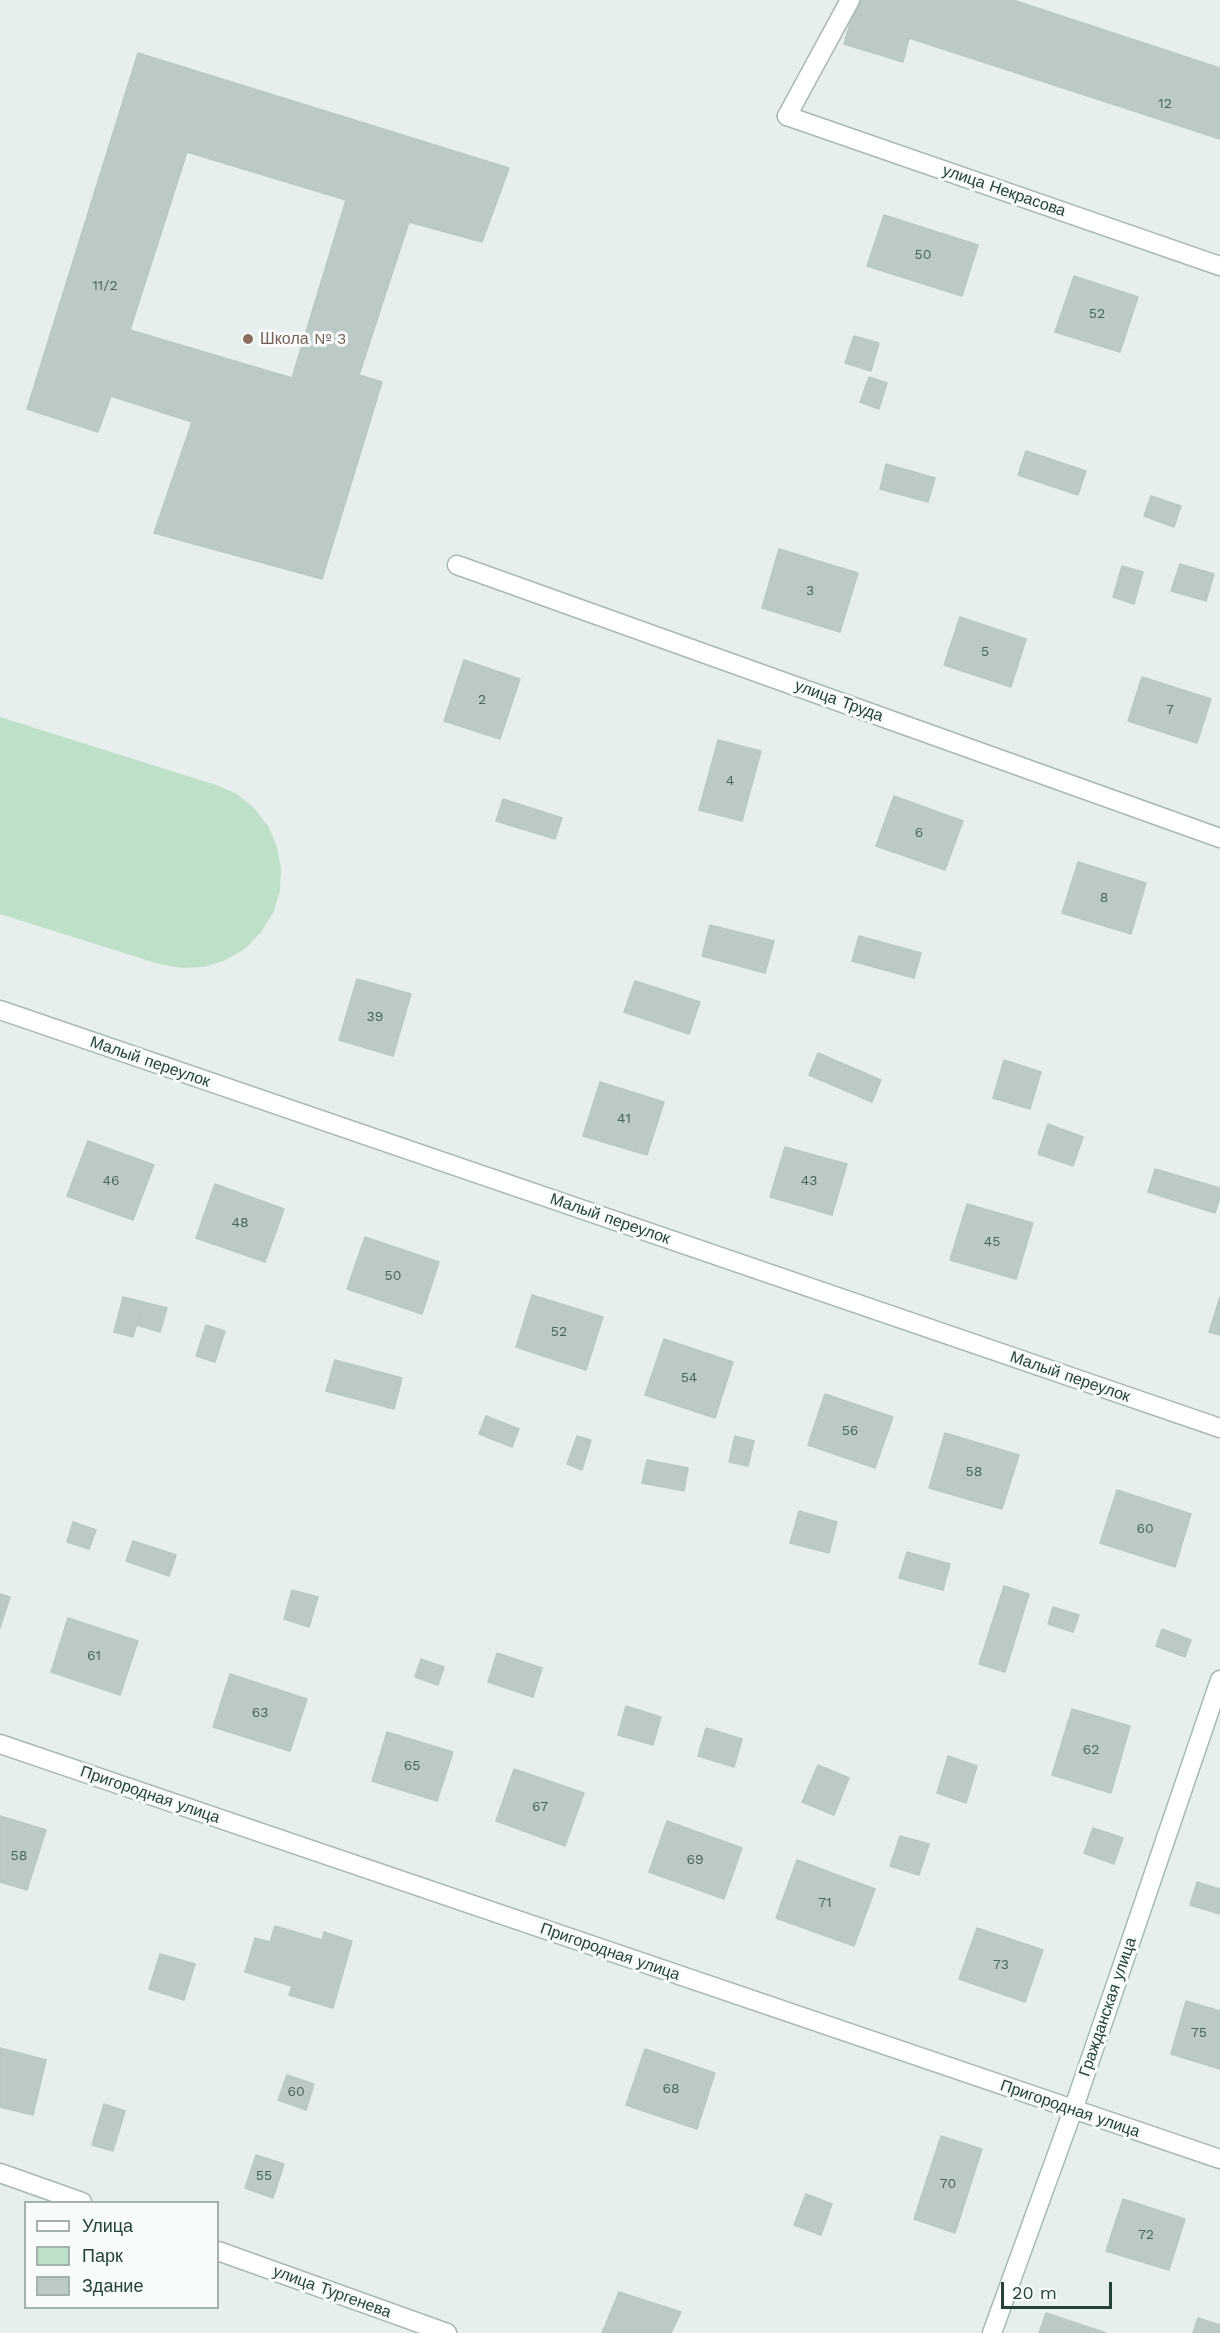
<!DOCTYPE html>
<html>
<head>
<meta charset="utf-8">
<style>
  body { margin:0 }
  #map { position:relative; width:1220px; height:2333px; overflow:hidden; background:#e6efeb; font-family:"Work Sans",sans-serif }
  canvas { display:block }
  .legend { position:absolute; left:24px; top:2201px; width:195px; height:108px; box-sizing:border-box; background:#f7fbf9; border:2px solid #a3b1ad; margin:0; padding:8px 10px; list-style:none; font-size:18px; color:#24423a }
  .legend li { display:flex; align-items:center; gap:12px; height:30px }
  .legend b { width:30px; border:2px solid #a3b1ad }
  .scale { position:absolute; left:1001px; top:2282px; width:111px; height:27px; box-sizing:border-box; border:3px solid #24423a; border-top:0; padding-left:8px; font-size:18px; line-height:21px; white-space:nowrap; color:#24423a; -webkit-text-stroke:4px #f7fbf9; paint-order:stroke }
</style>
</head>
<body>
<div id="map">
<canvas width="1220" height="2333"></canvas>
<ul class="legend">
<li><b style="height:8px;background:#fff"></b>Улица</li>
<li><b style="height:16px;background:#bfe0c8"></b>Парк</li>
<li><b style="height:16px;background:#bbcac4"></b>Здание</li>
</ul>
<div class="scale">20 m</div>
</div>
<script>
const ctx = document.querySelector('canvas').getContext('2d');
ctx.lineJoin = 'round';
function fillPath(path, color) { ctx.fillStyle = color; ctx.fill(path, 'evenodd'); }
const toPath = rows => new Path2D(rows.map(r => 'M' + r).join(''));
function trace(path, color, width, dash) { ctx.strokeStyle = color; ctx.lineWidth = width; ctx.lineCap = dash ? 'butt' : 'round'; ctx.setLineDash(dash || []); ctx.stroke(path); }
function write(font, color, halo, rows, align = 'center') {
  ctx.font = font + ' "Work Sans",sans-serif'; ctx.lineWidth = 6; ctx.setLineDash([]); ctx.textBaseline = 'middle'; ctx.strokeStyle = halo; ctx.fillStyle = color; for (const [text, x, y, turn = 0] of rows) {
    ctx.save(); ctx.translate(x, y); ctx.rotate((+turn || 0) * Math.PI / 180); ctx.textAlign = isNaN(turn) ? turn : align; if (halo) ctx.strokeText(text, 0, 0); ctx.fillText(text, 0, 0); ctx.restore();
  }
}
fillPath(toPath([
  [0,717,216,785,237,794,254,808,268,826,277,847,281,869,280,891,273,913,261,932,246,948,226,960,204,967,182,968,159,964,0,914]
]), '#bfe0c8');
const building = toPath([
  [857,0,1013,0,1220,68,1220,139,909,38,903,62,844,44,857,0],
  [138,53,509,168,482,242,409,222,359,375,382,382,322,579,154,533,192,422,111,396,98,432,27,409,138,53],
  [187,152,346,200,292,378,130,330,187,152],
  [884,215,978,245,962,296,867,266,884,215],
  [1074,276,1138,297,1120,352,1055,332,1074,276],
  [854,336,879,343,871,371,845,363,854,336],
  [869,377,887,383,879,409,860,402,869,377],
  [1026,451,1086,471,1078,495,1018,475,1026,451],
  [886,464,935,478,928,502,880,489,886,464],
  [1151,496,1181,506,1174,527,1144,516,1151,496],
  [779,549,858,573,840,632,762,608,779,549],
  [1180,564,1214,574,1206,601,1171,591,1180,564],
  [1122,566,1143,572,1134,604,1113,597,1122,566],
  [960,617,1026,639,1011,687,944,665,960,617],
  [464,660,520,679,500,739,444,721,464,660],
  [1142,677,1211,699,1197,743,1128,721,1142,677],
  [718,740,761,751,742,821,699,810,718,740],
  [894,796,963,821,945,870,876,846,894,796],
  [503,799,562,818,555,839,496,821,503,799],
  [1078,862,1146,883,1131,934,1062,913,1078,862],
  [710,925,774,941,765,973,702,956,710,925],
  [859,936,921,953,914,978,852,961,859,936],
  [357,979,411,994,393,1056,339,1040,357,979],
  [635,981,700,1002,689,1034,624,1012,635,981],
  [818,1053,881,1080,872,1102,809,1075,818,1053],
  [1004,1060,1041,1072,1030,1109,993,1098,1004,1060],
  [600,1082,664,1102,647,1155,583,1136,600,1082],
  [1048,1124,1083,1137,1073,1166,1038,1154,1048,1124],
  [88,1141,154,1165,133,1220,67,1196,88,1141],
  [785,1147,847,1164,832,1215,770,1197,785,1147],
  [1155,1169,1220,1188,1220,1197,1215,1213,1148,1192,1155,1169],
  [215,1184,284,1209,265,1262,196,1238,215,1184],
  [967,1204,1033,1223,1016,1279,950,1260,967,1204],
  [365,1237,439,1262,422,1314,347,1289,365,1237],
  [532,1295,603,1317,586,1370,516,1347,532,1295],
  [123,1297,143,1302,133,1337,114,1332,123,1297],
  [1220,1297,1220,1335,1209,1332,1220,1297],
  [143,1302,167,1308,160,1332,137,1325,143,1302],
  [206,1325,225,1331,215,1362,196,1356,206,1325],
  [664,1339,733,1362,715,1418,645,1395,664,1339],
  [335,1360,402,1378,394,1409,326,1391,335,1360],
  [825,1394,893,1417,875,1468,808,1445,825,1394],
  [486,1416,519,1429,512,1447,479,1434,486,1416],
  [945,1433,1019,1455,1002,1509,929,1488,945,1433],
  [577,1436,591,1440,582,1470,567,1464,577,1436],
  [735,1436,754,1441,748,1466,729,1462,735,1436],
  [647,1460,688,1468,684,1491,642,1483,647,1460],
  [1117,1490,1191,1514,1175,1567,1100,1543,1117,1490],
  [799,1511,837,1522,829,1553,790,1543,799,1511],
  [73,1522,96,1530,89,1549,67,1542,73,1522],
  [133,1541,176,1555,169,1576,126,1561,133,1541],
  [907,1552,950,1564,943,1590,899,1578,907,1552],
  [1004,1586,1029,1594,1005,1672,979,1664,1004,1586],
  [292,1590,318,1597,309,1627,284,1619,292,1590],
  [0,1594,10,1597,0,1628,0,1594],
  [1053,1607,1079,1615,1073,1632,1048,1624,1053,1607],
  [68,1618,138,1641,120,1695,51,1672,68,1618],
  [1162,1629,1191,1640,1185,1657,1156,1646,1162,1629],
  [497,1653,542,1668,533,1697,488,1682,497,1653],
  [421,1659,444,1667,438,1685,415,1677,421,1659],
  [230,1674,307,1699,290,1751,213,1727,230,1674],
  [626,1706,661,1717,653,1745,618,1735,626,1706],
  [1072,1709,1130,1726,1111,1793,1052,1775,1072,1709],
  [706,1728,742,1739,734,1767,698,1756,706,1728],
  [387,1732,453,1752,437,1801,372,1781,387,1732],
  [948,1756,977,1766,966,1803,937,1793,948,1756],
  [818,1765,849,1778,834,1815,802,1802,818,1765],
  [514,1769,584,1793,565,1846,496,1821,514,1769],
  [0,1816,46,1830,27,1890,0,1882,0,1816],
  [667,1821,742,1848,724,1899,649,1872,667,1821],
  [1093,1828,1123,1838,1114,1864,1084,1853,1093,1828],
  [900,1836,929,1844,919,1875,890,1866,900,1836],
  [797,1860,875,1889,854,1946,776,1918,797,1860],
  [1197,1882,1220,1889,1220,1914,1190,1905,1197,1882],
  [275,1926,322,1940,324,1932,352,1941,333,2008,289,1995,292,1986,245,1972,255,1938,270,1942,275,1926],
  [977,1928,1043,1950,1025,2002,959,1979,977,1928],
  [160,1954,195,1964,184,2000,149,1989,160,1954],
  [1186,2001,1220,2011,1220,2069,1171,2054,1186,2001],
  [0,2048,46,2060,33,2115,0,2107,0,2048],
  [645,2049,715,2073,697,2129,626,2105,645,2049],
  [287,2075,314,2084,306,2110,278,2100,287,2075],
  [104,2104,125,2111,113,2151,92,2145,104,2104],
  [941,2136,982,2149,955,2233,914,2219,941,2136],
  [256,2155,284,2164,273,2198,245,2188,256,2155],
  [806,2194,832,2204,821,2235,794,2225,806,2194],
  [1123,2199,1185,2219,1169,2270,1106,2251,1123,2199],
  [619,2292,681,2312,671,2333,602,2333,619,2292],
  [1046,2313,1106,2333,1039,2333,1046,2313],
  [1198,2318,1220,2325,1220,2333,1193,2333,1198,2318]
]);
fillPath(building, '#bbcac4');
trace(building, '#b8c9c2', 1.5);
const lane = toPath([
  [787,116,850,0]
]);
const street = toPath([
  [787,116,1220,266],
  [457,565,1220,838],
  [0,1010,1220,1428],
  [0,1744,1220,2159],
  [0,2173,82,2202],
  [218,2251,447,2333]
]);
const secondary = toPath([
  [992,2333,1073,2110,1220,1680]
]);
trace(lane, '#a8b8b2', 21);
trace(street, '#a8b8b2', 21);
trace(secondary, '#a4bbb3', 21);
trace(lane, '#fff', 18);
trace(street, '#fff', 18);
trace(secondary, '#fff', 18);
for (const [x, y, r, color] of [
  [248,339,6,"#8d6e63"]
]) { const dot = new Path2D(); dot.arc(x, y, r, 0, 2 * Math.PI); ctx.fillStyle = color; ctx.fill(dot); trace(dot, '#f7fbf9', 2); }
write('14px', '#4a645c', null, [
  ["12",1165,104],
  ["50",923,255],
  ["11/2",105,286],
  ["52",1097,314],
  ["3",810,591],
  ["5",985,652],
  ["2",482,700],
  ["7",1170,710],
  ["4",730,781],
  ["6",919,833],
  ["8",1104,898],
  ["39",375,1017],
  ["41",624,1119],
  ["46",111,1181],
  ["43",809,1181],
  ["48",240,1223],
  ["45",992,1242],
  ["50",393,1276],
  ["52",559,1332],
  ["54",689,1378],
  ["56",850,1431],
  ["58",974,1472],
  ["60",1145,1529],
  ["61",94,1656],
  ["63",260,1713],
  ["62",1091,1750],
  ["65",412,1766],
  ["67",540,1807],
  ["58",19,1856],
  ["69",695,1860],
  ["71",825,1903],
  ["73",1001,1965],
  ["75",1199,2033],
  ["68",671,2089],
  ["60",296,2092],
  ["55",264,2176],
  ["70",948,2184],
  ["72",1146,2235]
]);
write('16px', '#24423a', '#f7fbf9', [
  ["улица Некрасова",1004,191,19],
  ["улица Труда",839,701,20],
  ["Малый переулок",150,1062,19],
  ["Малый переулок",610,1219,19],
  ["Малый переулок",1070,1377,19],
  ["Пригородная улица",150,1795,19],
  ["Пригородная улица",610,1952,19],
  ["Гражданская улица",1108,2007,-71],
  ["Пригородная улица",1070,2109,19],
  ["улица Тургенева",332,2292,20]
]);
write('16px', '#785e54', '#f7fbf9', [
  ["Школа № 3",260,339]
], 'left');
</script>
</body>
</html>
